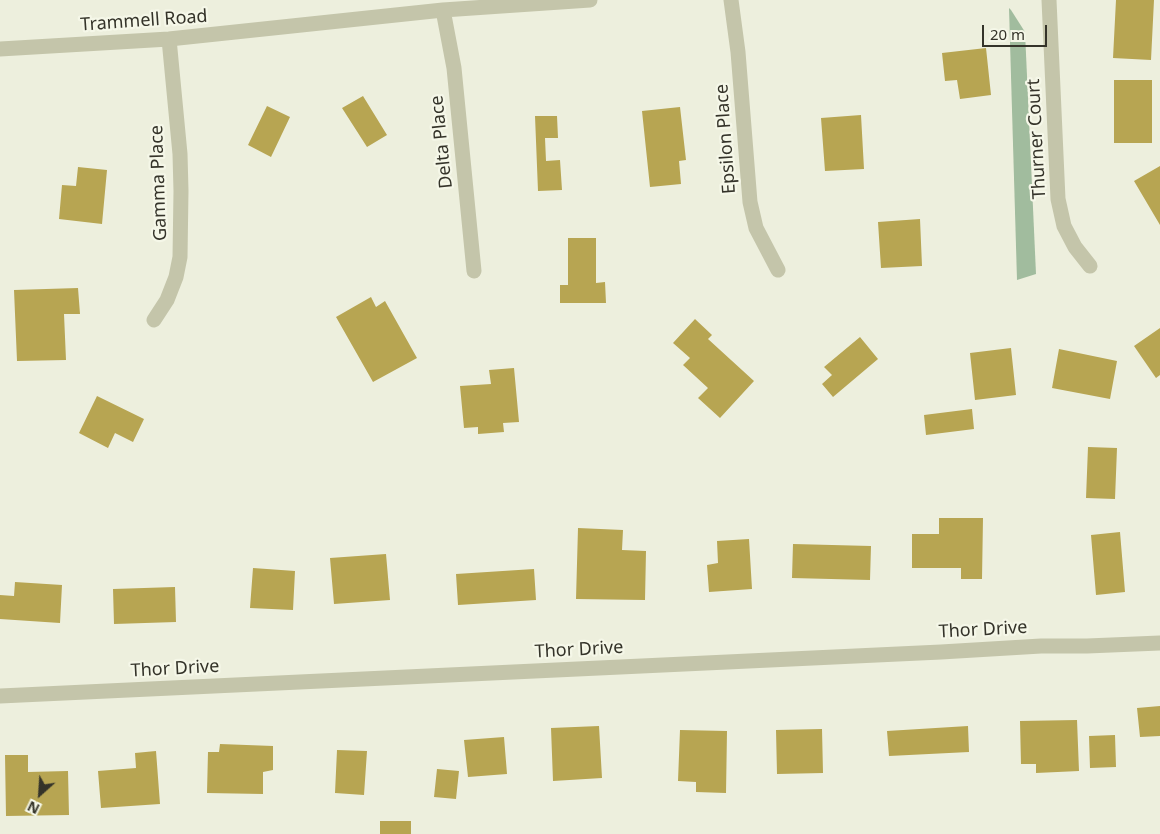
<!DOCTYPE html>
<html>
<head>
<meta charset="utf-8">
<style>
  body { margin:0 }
  #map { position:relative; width:1160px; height:834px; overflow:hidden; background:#edefdd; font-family:"Noto Sans",sans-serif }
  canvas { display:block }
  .north { position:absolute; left:15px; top:769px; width:50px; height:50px; -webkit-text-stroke:4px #f5f7e8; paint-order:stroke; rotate:206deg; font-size:14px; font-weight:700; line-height:20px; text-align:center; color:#343329 }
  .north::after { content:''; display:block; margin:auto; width:18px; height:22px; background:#343329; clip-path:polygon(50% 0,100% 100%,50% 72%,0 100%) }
  .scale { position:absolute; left:982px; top:25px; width:65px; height:22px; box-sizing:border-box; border:2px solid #343329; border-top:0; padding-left:6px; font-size:15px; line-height:18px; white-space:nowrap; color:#343329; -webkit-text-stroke:4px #f5f7e8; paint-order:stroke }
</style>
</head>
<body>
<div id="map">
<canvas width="1160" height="834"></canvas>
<div class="north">N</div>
<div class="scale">20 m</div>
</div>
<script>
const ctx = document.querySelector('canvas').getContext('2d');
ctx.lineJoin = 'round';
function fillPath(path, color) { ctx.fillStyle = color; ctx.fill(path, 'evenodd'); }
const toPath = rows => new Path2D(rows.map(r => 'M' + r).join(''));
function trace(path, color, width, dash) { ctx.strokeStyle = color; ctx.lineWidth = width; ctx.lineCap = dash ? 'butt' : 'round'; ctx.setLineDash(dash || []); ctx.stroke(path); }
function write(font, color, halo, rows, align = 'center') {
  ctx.font = font + ' "Noto Sans",sans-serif'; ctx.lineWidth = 4.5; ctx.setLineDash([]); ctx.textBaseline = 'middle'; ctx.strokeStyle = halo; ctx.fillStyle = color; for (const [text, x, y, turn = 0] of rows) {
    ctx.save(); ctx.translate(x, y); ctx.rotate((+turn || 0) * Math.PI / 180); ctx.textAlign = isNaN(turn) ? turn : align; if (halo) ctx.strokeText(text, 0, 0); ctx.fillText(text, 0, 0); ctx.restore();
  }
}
fillPath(toPath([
  [1009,8,1011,10,1025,32,1036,274,1017,280]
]), '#a1bc9e');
fillPath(toPath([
  [1116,0,1154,0,1151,60,1113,58],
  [986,48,991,95,960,99,957,80,945,81,942,53],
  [1114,80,1152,80,1152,143,1114,143],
  [363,96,387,135,367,147,342,108],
  [267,106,290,117,271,157,248,145],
  [680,107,686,160,679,161,681,184,650,187,642,111],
  [861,115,864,169,825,171,821,118],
  [535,116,557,116,558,138,545,138,546,161,560,160,562,190,538,191],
  [1160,166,1160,225,1134,181],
  [78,167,107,170,102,224,59,219,62,185,76,186],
  [920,219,922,266,881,268,878,222],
  [568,238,596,238,596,283,605,282,606,303,560,303,560,285,568,285],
  [78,288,80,314,64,314,66,360,17,361,14,290],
  [371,297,376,307,385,301,417,358,373,382,336,317],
  [695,319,712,335,708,339,754,381,720,418,698,398,708,388,683,365,690,358,673,343],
  [1160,328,1160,375,1156,378,1134,346],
  [860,337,878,359,833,397,822,384,832,375,824,367],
  [1011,348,1016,395,975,400,970,353],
  [1059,349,1117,361,1110,399,1052,388],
  [514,368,519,422,503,423,504,432,478,434,478,427,464,428,460,386,491,384,489,370],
  [97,396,144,419,133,442,115,433,108,448,79,433],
  [972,409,974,429,926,435,924,415],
  [1088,447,1117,448,1115,499,1086,498],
  [939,518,983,518,982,579,961,579,961,568,912,568,912,534,939,534],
  [578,528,623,530,622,550,646,551,645,600,576,599],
  [1120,532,1125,592,1096,595,1091,535],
  [749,539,752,589,709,592,707,565,718,563,717,541],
  [793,544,871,546,870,580,792,578],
  [386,554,390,600,334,604,330,558],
  [253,568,295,571,293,610,250,608],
  [534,569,536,600,458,605,456,574],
  [15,582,62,585,60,623,0,619,0,595,14,596],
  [175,587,176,622,114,624,113,589],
  [1160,706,1160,736,1140,737,1137,708],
  [1077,720,1079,771,1036,773,1036,764,1021,764,1020,721],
  [599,726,602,778,553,781,551,728],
  [968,726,969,752,889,756,887,731],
  [822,729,823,773,777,774,776,730],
  [680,730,727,731,726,793,696,792,696,782,678,781],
  [1115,735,1116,767,1090,768,1089,736],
  [504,737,507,774,468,777,464,740],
  [220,744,273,746,273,770,263,772,263,794,207,793,208,752,219,752],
  [337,750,367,751,364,795,335,793],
  [156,751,160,804,101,808,98,771,136,768,135,753],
  [5,755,28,755,28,772,68,771,69,815,6,816],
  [437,769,459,771,456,799,434,797],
  [380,821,411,821,411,834,380,834]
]), '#b7a552');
trace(toPath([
  [731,0,738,52,750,202,756,228,778,270],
  [1049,0,1058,199,1064,226,1075,247,1090,266],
  [443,10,454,68,474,271],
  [0,49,169,39,443,10,590,0],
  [154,320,167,300,176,277,180,257,181,191,180,154,169,39],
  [0,696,941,652,1041,646,1087,646,1160,643]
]), '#c4c5aa', 15);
write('18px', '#343329', '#f5f7e8', [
  ["Trammell Road",144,21,-4],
  ["Epsilon Place",726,139,-94],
  ["Thurner Court",1037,139,-93],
  ["Delta Place",442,142,-96],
  ["Gamma Place",159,183,-92],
  ["Thor Drive",983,630,-3],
  ["Thor Drive",579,650,-3],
  ["Thor Drive",175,669,-3]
]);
</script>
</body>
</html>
